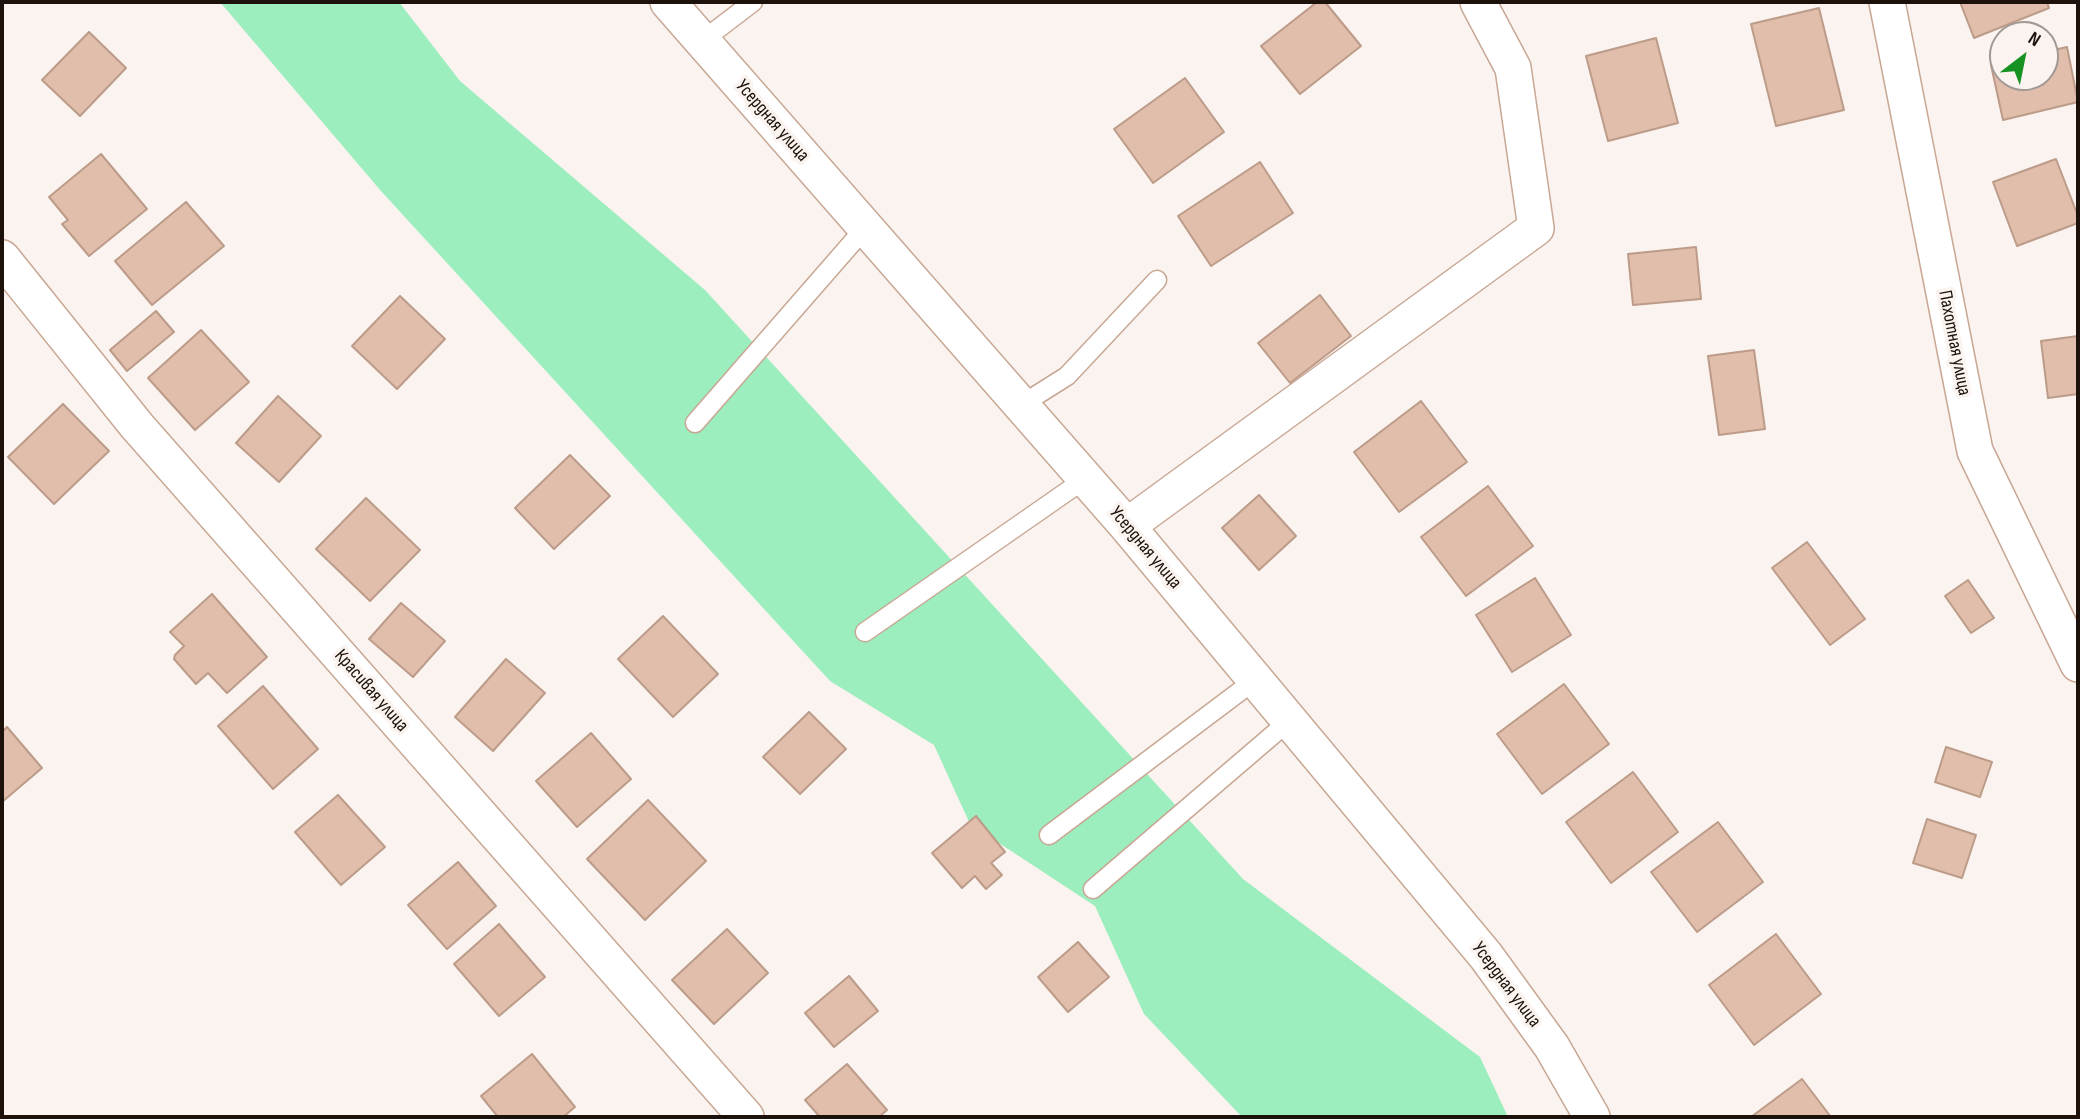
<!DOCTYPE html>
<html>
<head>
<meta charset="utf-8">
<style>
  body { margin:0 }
  #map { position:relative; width:2080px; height:1119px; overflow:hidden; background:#faf3ef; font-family:"Sofia Sans Condensed",sans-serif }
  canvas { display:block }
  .frame { position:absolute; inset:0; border:4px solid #1d120b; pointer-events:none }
  .north { position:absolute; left:1989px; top:21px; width:70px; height:70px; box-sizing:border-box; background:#faf3ef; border:2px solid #a29994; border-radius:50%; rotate:32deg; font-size:19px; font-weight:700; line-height:28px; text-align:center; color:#1d120b }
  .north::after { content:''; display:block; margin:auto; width:24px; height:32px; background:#169222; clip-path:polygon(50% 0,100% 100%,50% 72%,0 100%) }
</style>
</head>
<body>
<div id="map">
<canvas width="2080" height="1119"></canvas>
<div class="frame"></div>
<div class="north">N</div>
</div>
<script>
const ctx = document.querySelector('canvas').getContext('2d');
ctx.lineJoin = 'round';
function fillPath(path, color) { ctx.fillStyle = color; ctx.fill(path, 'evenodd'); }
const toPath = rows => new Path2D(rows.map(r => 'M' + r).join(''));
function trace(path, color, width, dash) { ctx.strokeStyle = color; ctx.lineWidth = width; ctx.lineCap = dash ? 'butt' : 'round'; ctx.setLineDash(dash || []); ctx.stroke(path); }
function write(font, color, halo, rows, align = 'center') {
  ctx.font = font + ' "Sofia Sans Condensed",sans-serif'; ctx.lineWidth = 7; ctx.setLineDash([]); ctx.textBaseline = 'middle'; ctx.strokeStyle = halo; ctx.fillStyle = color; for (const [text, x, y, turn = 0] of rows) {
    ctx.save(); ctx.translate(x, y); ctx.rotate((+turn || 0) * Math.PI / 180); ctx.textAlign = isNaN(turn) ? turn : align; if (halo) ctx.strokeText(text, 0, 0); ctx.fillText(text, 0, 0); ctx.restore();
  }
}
fillPath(toPath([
  [220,2,399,2,460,81,705,290,1243,879,1480,1057,1508,1117,1242,1117,1144,1014,1095,906,970,824,934,745,830,681,381,191]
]), '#9ceebe');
const building = toPath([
  [1317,2,1325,2,1361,46,1300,94,1261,46,1317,2],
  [1960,2,2047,2,2049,8,1974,38,1960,2],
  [1819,8,1844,110,1776,126,1751,24,1819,8],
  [89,32,126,68,80,116,42,80,89,32],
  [1656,38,1678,123,1608,141,1586,56,1656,38],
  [2067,47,2078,102,2003,120,1991,65,2003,62,2003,77,2045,77,2045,52,2067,47],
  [1185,78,1224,132,1153,183,1114,129,1185,78],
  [101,154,147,209,89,256,62,224,68,220,49,197,101,154],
  [2056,159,2078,216,2078,223,2017,246,1993,182,2056,159],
  [1260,162,1293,213,1211,266,1178,216,1260,162],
  [186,202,224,246,152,305,115,261,186,202],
  [1696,247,1701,299,1633,305,1628,254,1696,247],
  [1320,295,1351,336,1290,383,1258,343,1320,295],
  [400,296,445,339,397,389,352,346,400,296],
  [156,311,174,332,127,371,110,350,156,311],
  [201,330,249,382,195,430,148,378,201,330],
  [2078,336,2078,394,2048,398,2041,341,2078,336],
  [1754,350,1765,429,1719,435,1708,356,1754,350],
  [278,396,321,436,279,482,236,443,278,396],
  [1421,401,1467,462,1399,512,1354,452,1421,401],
  [63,404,109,451,54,504,8,457,63,404],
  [570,455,610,496,554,549,515,508,570,455],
  [1488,486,1533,546,1466,596,1421,537,1488,486],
  [1259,495,1296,536,1259,570,1222,528,1259,495],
  [366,498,420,550,370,601,316,549,366,498],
  [1807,542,1865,619,1830,645,1772,568,1807,542],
  [1535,578,1571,635,1512,672,1476,615,1535,578],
  [1968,580,1994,618,1971,633,1945,596,1968,580],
  [212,594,267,657,227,693,208,673,196,684,174,659,175,655,184,646,170,632,212,594],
  [401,603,445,641,413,677,369,639,401,603],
  [663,616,718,674,673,717,618,659,663,616],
  [506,659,545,693,493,751,455,717,506,659],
  [1564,684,1609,744,1542,794,1497,734,1564,684],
  [263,686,318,749,273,789,218,726,263,686],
  [809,712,846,749,800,794,763,757,809,712],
  [7,727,42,768,2,802,2,732,7,727],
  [591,733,631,779,577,827,536,781,591,733],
  [1946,747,1992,762,1980,797,1935,782,1946,747],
  [1633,772,1678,832,1611,883,1566,822,1633,772],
  [338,795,385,847,341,885,295,832,338,795],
  [648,800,706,861,645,920,587,859,648,800],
  [976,816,1005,852,991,863,1002,875,986,889,975,876,962,888,932,853,976,816],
  [1927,819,1976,835,1962,878,1913,863,1927,819],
  [1718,822,1763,882,1697,932,1651,872,1718,822],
  [458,862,496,906,447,949,408,905,458,862],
  [499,924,545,977,499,1016,454,964,499,924],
  [727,929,768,973,714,1024,672,980,727,929],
  [1776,934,1821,994,1754,1045,1709,985,1776,934],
  [1078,942,1109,977,1068,1012,1038,977,1078,942],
  [849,976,878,1011,834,1047,805,1013,849,976],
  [532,1054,575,1107,563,1117,498,1117,481,1096,532,1054],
  [847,1064,887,1110,879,1117,820,1117,805,1100,847,1064],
  [1802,1079,1831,1117,1751,1117,1802,1079]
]);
fillPath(building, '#e0beab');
trace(building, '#bc9b89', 2);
const lane = toPath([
  [702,41,753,2],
  [1021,405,1067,376,1157,280],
  [695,423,865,228],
  [865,632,1085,479],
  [1049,835,1255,680],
  [1093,889,1289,721]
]);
const street = toPath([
  [668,2,1127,526,1486,956,1552,1047,1592,1117],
  [1887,2,1975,451,2078,664],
  [2,258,137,426,746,1117],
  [1127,526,1536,228,1513,68,1478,2]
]);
trace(lane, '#c8a794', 21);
trace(street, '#c8a794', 38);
trace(lane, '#fff', 18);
trace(street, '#fff', 35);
write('19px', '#1d120b', '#faf3ef', [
  ["Усердная улица",772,121,49],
  ["Пахотная улица",1954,343,79],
  ["Усердная улица",1145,548,50],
  ["Красивая улица",371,691,49],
  ["Усердная улица",1506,985,53]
]);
</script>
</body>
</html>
